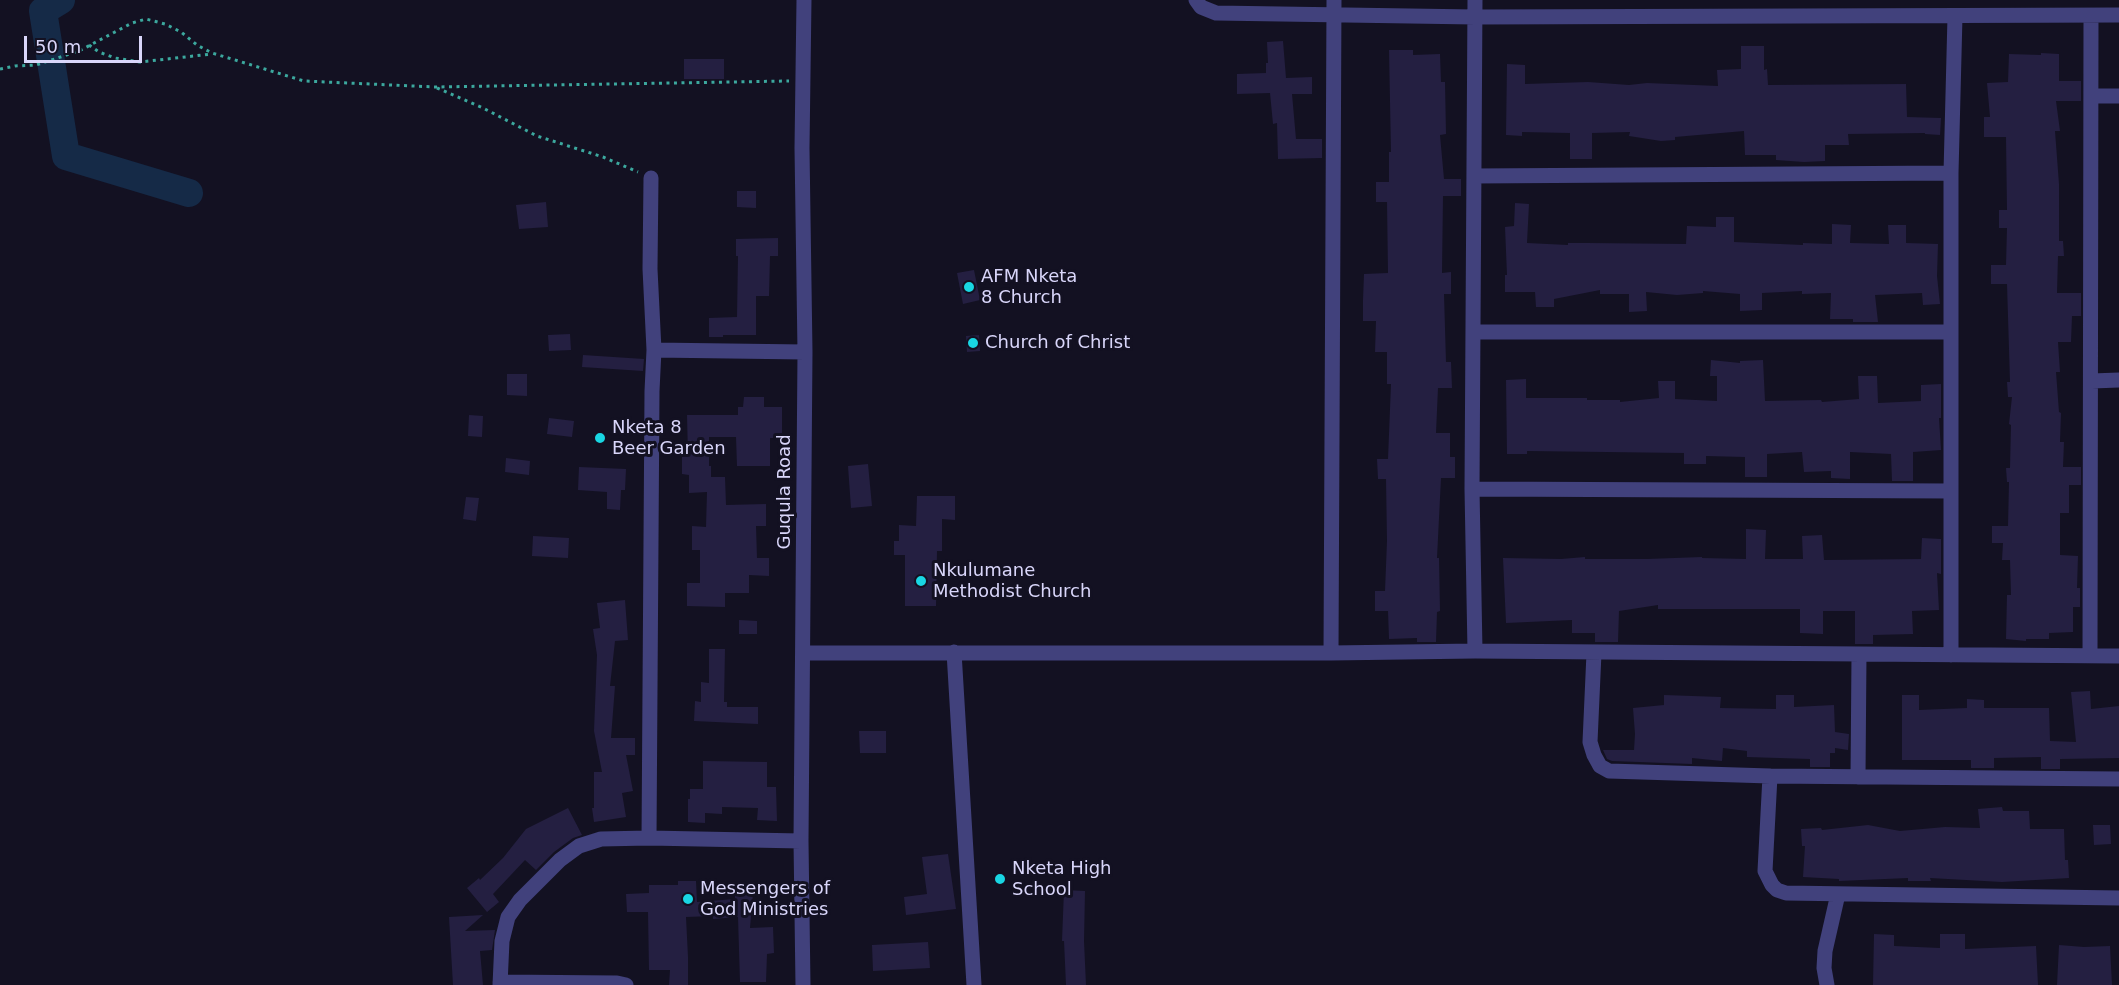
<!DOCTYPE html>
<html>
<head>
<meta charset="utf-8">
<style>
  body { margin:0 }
  #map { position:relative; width:2119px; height:985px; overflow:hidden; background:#131122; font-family:"DejaVu Sans",sans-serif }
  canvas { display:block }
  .scale { position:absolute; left:24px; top:36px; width:118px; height:27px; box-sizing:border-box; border:3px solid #d9d6fa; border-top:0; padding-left:8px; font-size:18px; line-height:21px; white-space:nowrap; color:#d9d6fa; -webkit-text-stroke:4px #131122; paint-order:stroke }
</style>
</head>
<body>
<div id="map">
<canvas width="2119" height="985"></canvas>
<div class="scale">50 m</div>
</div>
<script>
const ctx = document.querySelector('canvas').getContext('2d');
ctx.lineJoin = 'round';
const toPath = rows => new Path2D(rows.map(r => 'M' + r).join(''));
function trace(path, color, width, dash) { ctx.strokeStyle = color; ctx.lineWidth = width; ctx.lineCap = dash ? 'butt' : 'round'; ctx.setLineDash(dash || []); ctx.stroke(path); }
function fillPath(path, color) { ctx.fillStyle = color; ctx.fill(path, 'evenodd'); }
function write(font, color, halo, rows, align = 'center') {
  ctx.font = font + ' "DejaVu Sans",sans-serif'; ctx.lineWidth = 6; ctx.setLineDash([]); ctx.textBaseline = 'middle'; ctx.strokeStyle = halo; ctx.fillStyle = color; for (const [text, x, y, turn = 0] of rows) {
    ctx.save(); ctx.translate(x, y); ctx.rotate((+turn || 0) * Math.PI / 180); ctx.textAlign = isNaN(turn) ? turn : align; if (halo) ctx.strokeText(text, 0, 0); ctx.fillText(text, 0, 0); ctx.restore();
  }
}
trace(toPath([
  [61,0,43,11,66,156,189,193]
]), '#152a47', 28);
fillPath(toPath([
  [1283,41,1286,78,1312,77,1312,94,1292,94,1296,139,1322,139,1322,158,1278,159,1277,123,1273,124,1270,93,1237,94,1237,74,1266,73,1266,63,1268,63,1267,42],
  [1741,46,1764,46,1764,70,1767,69,1768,85,1906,84,1907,117,1941,118,1940,135,1925,134,1925,133,1848,134,1849,145,1825,145,1825,161,1804,162,1776,160,1776,155,1745,155,1744,131,1675,137,1675,140,1661,141,1629,136,1630,132,1592,133,1592,159,1570,159,1570,133,1522,132,1522,136,1506,135,1507,64,1525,65,1525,84,1588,82,1629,85,1647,83,1718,86,1717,70,1741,69],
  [1389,50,1413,50,1413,55,1440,54,1441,82,1445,82,1446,134,1440,135,1444,179,1461,179,1461,196,1443,196,1442,273,1451,272,1451,294,1444,294,1446,362,1451,362,1452,388,1438,388,1436,433,1450,433,1450,457,1455,457,1455,478,1441,478,1437,558,1439,558,1440,611,1437,612,1436,642,1417,642,1417,638,1389,639,1388,611,1375,611,1375,591,1385,591,1387,541,1386,479,1378,479,1377,459,1388,459,1391,384,1387,384,1387,352,1375,352,1376,321,1363,321,1363,300,1364,274,1388,273,1387,202,1376,202,1376,182,1389,182,1389,152,1391,152],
  [2041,53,2059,54,2059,81,2081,81,2081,101,2056,101,2060,131,2055,131,2059,184,2059,241,2063,241,2064,256,2058,256,2057,293,2081,293,2081,316,2072,316,2071,342,2058,342,2060,372,2056,372,2059,412,2061,413,2060,442,2064,442,2063,467,2081,467,2081,485,2069,485,2069,513,2060,513,2060,555,2078,556,2077,588,2080,588,2080,607,2073,607,2073,632,2049,633,2049,639,2026,639,2026,641,2006,639,2007,595,2011,595,2010,560,2002,560,2003,543,1992,543,1992,526,2008,526,2009,482,2007,482,2006,468,2010,468,2011,425,2009,424,2012,397,2008,397,2007,382,2010,382,2007,284,1991,284,1991,265,2006,265,2007,228,1999,228,1999,210,2007,210,2006,137,1984,137,1984,117,1990,117,1987,83,2008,82,2009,54,2041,55],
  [684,59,724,59,724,79,684,79],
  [737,191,756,191,756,208,737,207],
  [546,202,548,227,519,229,516,205],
  [1515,203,1529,204,1527,243,1568,245,1568,243,1586,243,1686,244,1687,226,1716,227,1716,217,1734,217,1734,242,1803,245,1803,243,1832,244,1832,224,1851,225,1850,243,1889,244,1888,225,1906,225,1906,243,1938,244,1937,276,1940,304,1923,305,1922,293,1875,295,1878,322,1853,322,1853,319,1830,319,1831,293,1802,294,1802,291,1762,293,1762,310,1740,311,1740,294,1703,291,1703,293,1677,295,1646,292,1647,311,1629,312,1629,294,1600,294,1600,290,1554,299,1554,307,1536,307,1535,292,1505,292,1505,275,1507,275,1505,227,1514,226],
  [778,238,778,256,770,256,769,296,756,296,756,335,723,335,723,337,709,337,709,318,737,317,738,256,736,256,736,239],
  [974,270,980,300,963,304,957,273],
  [570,334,571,350,549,351,548,335],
  [979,335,980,351,967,352,966,336],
  [583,355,644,359,643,371,582,367],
  [1711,360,1740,363,1740,361,1763,360,1765,401,1821,400,1822,402,1859,399,1858,376,1877,376,1878,403,1921,401,1921,385,1941,384,1941,418,1939,418,1941,450,1913,452,1913,481,1892,481,1891,454,1850,452,1850,479,1831,478,1831,471,1804,472,1802,452,1767,454,1767,477,1745,477,1745,457,1706,456,1706,464,1684,464,1684,453,1527,451,1527,454,1507,454,1506,380,1526,379,1526,398,1587,398,1587,400,1620,400,1620,402,1659,398,1658,381,1675,381,1675,399,1717,401,1717,376,1710,376],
  [507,374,527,374,527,396,507,395],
  [744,397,764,397,764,407,782,407,782,438,770,438,770,466,737,466,736,437,709,437,709,466,711,466,711,477,725,477,726,505,766,504,766,526,756,526,757,558,769,558,769,576,749,575,749,593,725,593,725,607,687,606,687,583,700,583,700,550,692,550,692,526,706,527,707,492,689,493,689,475,682,474,682,456,688,456,687,415,738,415,738,407,743,407],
  [469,415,483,416,482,437,468,436],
  [549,418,574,421,572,437,547,434],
  [506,458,530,461,529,475,505,472],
  [868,464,872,506,851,508,848,466],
  [579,467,626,469,625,490,621,490,620,510,607,509,607,492,578,490],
  [917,496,955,496,955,520,942,519,942,551,937,551,936,606,905,606,905,555,894,555,894,541,899,541,899,525,916,526],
  [466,497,479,498,476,521,463,519],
  [1746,529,1766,530,1765,559,1803,559,1802,536,1822,535,1824,560,1921,559,1922,538,1941,539,1941,574,1937,573,1939,610,1912,611,1913,634,1873,635,1873,644,1855,644,1855,611,1823,611,1823,634,1800,633,1800,609,1658,609,1658,605,1619,611,1618,642,1595,642,1595,633,1572,633,1572,620,1506,623,1503,558,1561,559,1585,557,1585,559,1647,559,1702,557,1702,558,1746,559],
  [533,536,569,538,568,558,532,556],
  [625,600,628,640,615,641,610,686,615,686,611,738,635,738,635,755,626,755,633,791,622,793,626,817,594,822,592,808,594,808,594,772,602,772,594,731,597,655,593,629,600,628,597,603],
  [739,620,757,621,757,634,739,634],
  [709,649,725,649,724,702,727,702,727,707,758,707,758,724,694,721,695,701,701,702,701,682,709,683],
  [2090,691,2091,709,2119,706,2119,758,2060,759,2060,769,2041,769,2041,757,1994,758,1994,768,1971,768,1971,760,1902,760,1902,695,1919,695,1919,710,1967,708,1967,699,1984,700,1984,708,2049,708,2050,741,2076,742,2071,692],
  [1664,695,1721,697,1720,708,1776,709,1776,695,1794,695,1794,707,1834,705,1835,732,1849,734,1848,750,1835,748,1835,753,1830,753,1830,767,1810,767,1810,759,1747,757,1747,751,1723,748,1722,761,1692,758,1692,764,1612,761,1607,759,1603,750,1634,750,1635,734,1633,708,1664,705],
  [859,731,886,731,886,753,860,753],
  [703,761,767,762,767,787,776,787,777,821,757,820,758,808,722,807,722,814,705,813,705,823,688,822,688,799,690,799,690,789,703,789],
  [2002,807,2003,811,2029,811,2030,829,2064,829,2065,860,2068,860,2069,878,2002,882,1930,878,1931,881,1908,881,1908,878,1839,881,1839,879,1803,877,1805,846,1802,846,1801,829,1821,828,1822,830,1868,825,1900,831,1945,827,1980,828,1978,809],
  [568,808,582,835,573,838,554,852,536,870,525,860,493,894,499,902,487,912,467,888,479,878,480,880,503,858,526,829],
  [2093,825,2110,825,2111,844,2094,845],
  [948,854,956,909,906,915,904,897,927,894,922,857],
  [678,881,696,881,697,902,735,899,735,892,753,893,750,928,773,927,774,953,767,954,766,982,740,982,738,917,713,919,713,916,686,917,688,957,688,985,669,985,670,970,649,970,648,912,627,912,626,894,649,893,649,885,678,885],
  [1064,890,1085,891,1084,941,1086,985,1066,985,1064,941,1062,941],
  [483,915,465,931,495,930,492,950,480,951,483,985,453,985,449,917],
  [1874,934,1894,935,1894,946,1940,948,1940,934,1965,934,1965,949,2036,946,2038,985,1873,985],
  [928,942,930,968,873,971,872,945],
  [2059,945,2084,947,2110,946,2112,985,2057,985]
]), '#241f41');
trace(toPath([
  [89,45,99,52,115,58,140,62,212,54],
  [0,69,15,66,36,65,79,51,132,23,146,19,165,24,181,32,197,45,212,53,304,81,435,87,789,81],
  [437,88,483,108,537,136,603,157,638,172]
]), '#3ca89e', 3, [3, 4.5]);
trace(toPath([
  [1196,0,1201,7,1216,13,1475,17,2119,15],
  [1475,0,1472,489,1475,651],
  [2092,96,2119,96],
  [1474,176,1951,173],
  [651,178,650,269,654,350],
  [1474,332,1951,332],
  [2092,381,2119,380],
  [1472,489,1950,491],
  [954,652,974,985],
  [804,653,1331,653,1475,651,2119,656],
  [1331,653,1334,0],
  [1594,653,1590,742,1594,755,1600,766,1609,771,1770,776,2119,779],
  [1951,655,1951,173,1955,16],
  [2090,656,2091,16],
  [1770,776,1765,871,1772,885,1777,890,1786,893,2119,898],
  [1858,777,1859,655],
  [649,838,652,391,654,350,805,352],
  [500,982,617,983,626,985],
  [500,985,502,941,508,917,520,900,560,860,579,846,601,839,649,838,801,841],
  [803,985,801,841,805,352,802,148,804,0],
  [1827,985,1824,968,1825,951,1838,894]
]), '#41417c', 15);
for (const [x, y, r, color] of [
  [969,287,6,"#19d6e3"],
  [973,343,6,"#19d6e3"],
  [600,438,6,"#19d6e3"],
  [921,581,6,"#19d6e3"],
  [1000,879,6,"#19d6e3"],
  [688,899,6,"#19d6e3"]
]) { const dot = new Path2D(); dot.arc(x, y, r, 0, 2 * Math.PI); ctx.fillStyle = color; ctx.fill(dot); trace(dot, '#131122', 2); }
write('18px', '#d9d6fa', '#131122', [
  ["AFM Nketa",981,277],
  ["8 Church",981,298],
  ["Church of Christ",985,343],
  ["Nketa 8",612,428],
  ["Beer Garden",612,449],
  ["Nkulumane",933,571],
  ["Methodist Church",933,592],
  ["Nketa High",1012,869],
  ["School",1012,890],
  ["Messengers of",700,889],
  ["God Ministries",700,910]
], 'left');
write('18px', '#d9d6fa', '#131122', [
  ["Guqula Road",785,492,-90]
]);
</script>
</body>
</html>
